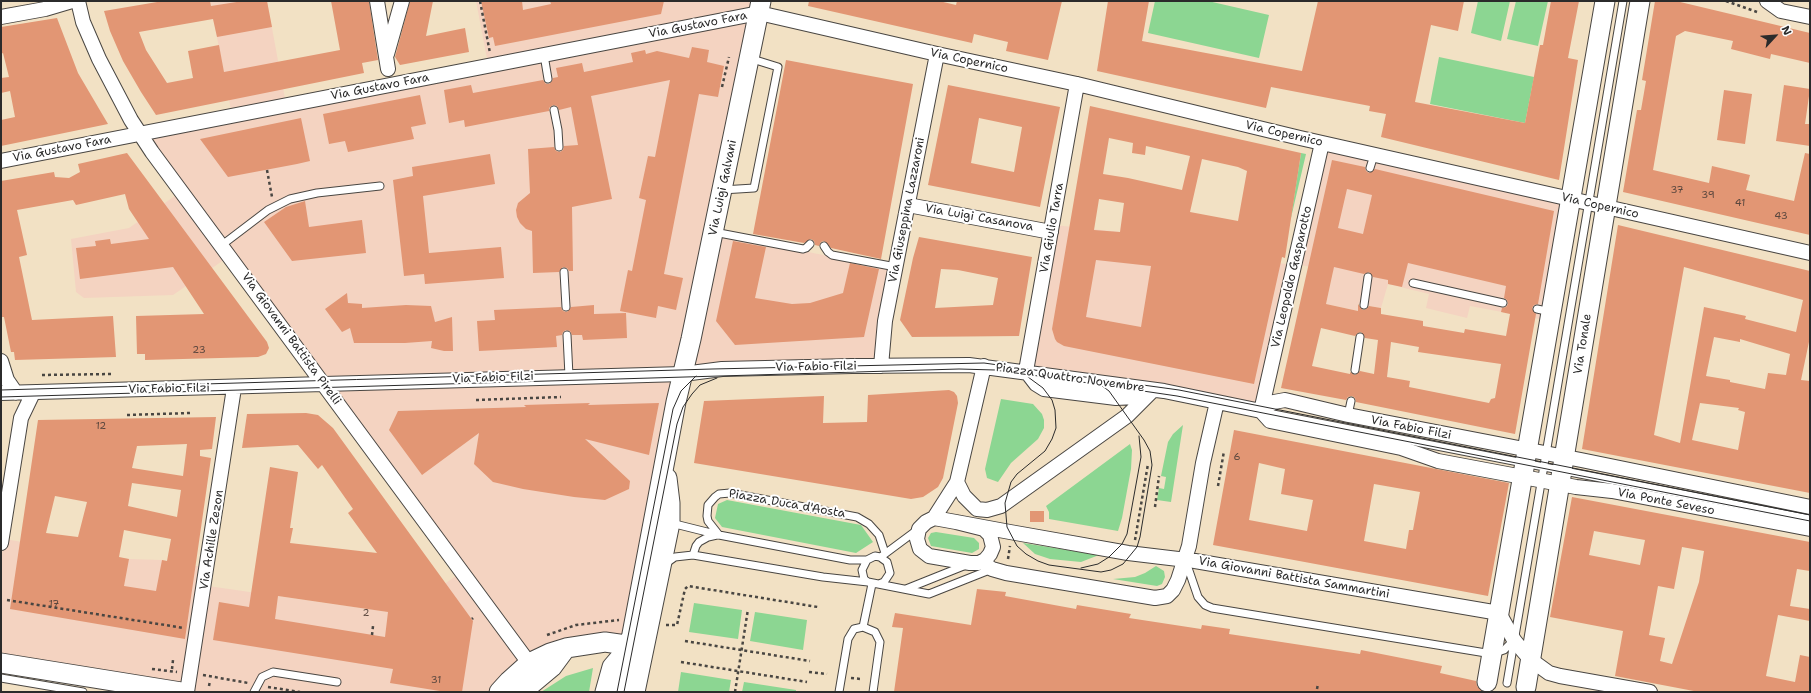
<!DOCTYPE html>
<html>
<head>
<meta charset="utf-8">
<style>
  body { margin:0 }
  #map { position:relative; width:1811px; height:693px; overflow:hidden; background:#f2e1c4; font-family:"Shantell Sans",sans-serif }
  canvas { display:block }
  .frame { position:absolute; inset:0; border:2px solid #2b2b2b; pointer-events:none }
  .north { position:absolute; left:1755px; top:16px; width:40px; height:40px; -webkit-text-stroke:3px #fff; paint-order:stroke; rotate:64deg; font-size:11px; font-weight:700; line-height:16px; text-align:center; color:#2b2b2b }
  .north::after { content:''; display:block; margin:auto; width:14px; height:18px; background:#2b2b2b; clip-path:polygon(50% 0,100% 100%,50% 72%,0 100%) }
</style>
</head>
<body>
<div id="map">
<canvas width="1811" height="693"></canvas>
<div class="frame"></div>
<div class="north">N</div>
</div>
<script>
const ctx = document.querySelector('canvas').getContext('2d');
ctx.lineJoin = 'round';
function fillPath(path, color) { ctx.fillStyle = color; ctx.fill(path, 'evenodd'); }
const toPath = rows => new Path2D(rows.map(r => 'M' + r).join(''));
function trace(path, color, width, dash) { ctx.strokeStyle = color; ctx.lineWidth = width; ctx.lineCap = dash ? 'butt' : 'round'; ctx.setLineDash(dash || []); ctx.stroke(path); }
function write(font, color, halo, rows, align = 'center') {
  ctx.font = font + ' "Shantell Sans",sans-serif'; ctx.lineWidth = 4; ctx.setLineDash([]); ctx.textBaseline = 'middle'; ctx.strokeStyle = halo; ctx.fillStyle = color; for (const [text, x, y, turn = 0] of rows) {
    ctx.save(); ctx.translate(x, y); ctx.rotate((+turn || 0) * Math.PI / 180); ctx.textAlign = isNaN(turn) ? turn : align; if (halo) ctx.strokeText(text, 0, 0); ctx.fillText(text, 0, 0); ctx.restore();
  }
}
fillPath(toPath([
  [210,1,267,1,286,104,232,115],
  [476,1,760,1,758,12,488,64],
  [757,15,712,233,894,269,880,364,680,371,628,644,606,640,497,692,188,692,1,662,1,560,4,539,129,559,162,560,195,566,210,566,208,586,403,614,464,570,332,382,231,255,173,295,84,298,76,292,71,239,129,228,182,191,145,135],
  [1325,148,1566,203,1545,320,1470,306,1467,318,1426,308,1429,294,1388,284,1381,308,1358,304,1358,311,1326,304,1333,272,1297,264],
  [1054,225,1242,245,1241,258,1293,265,1260,409,1029,369]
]), '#f4d3c1');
fillPath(toPath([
  [1155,1,1208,1,1269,15,1259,58,1148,33],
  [1478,1,1510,1,1501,41,1471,33],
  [1516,1,1548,1,1538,46,1507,39],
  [1439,57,1534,77,1525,123,1430,104],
  [1301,153,1306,154,1290,222,1294,198],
  [1001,399,1033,404,1042,414,1044,420,1044,428,1038,439,1011,463,998,482,987,478,985,469],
  [1183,425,1171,502,1157,500,1159,488,1164,489,1166,477,1161,476,1168,442,1173,434],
  [1130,444,1132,450,1131,469,1122,518,1118,531,1049,519,1049,512,1046,506],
  [727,500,861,525,873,542,856,553,722,527,715,518,718,504],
  [936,532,974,538,979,543,979,549,972,553,931,546,928,538,931,533],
  [1023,543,1099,555,1081,562,1050,559,1035,554],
  [1156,566,1164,571,1165,577,1162,584,1157,586,1113,579,1135,577,1145,573],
  [694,603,742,610,738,639,689,632],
  [755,612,807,620,803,650,750,641],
  [593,668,589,692,541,692,566,676],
  [681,672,731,680,729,692,678,692],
  [744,682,796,690,796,692,742,692]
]), '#8cd692');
fillPath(toPath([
  [163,1,210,1,211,6,243,1,267,1,272,27,217,37,213,19,139,32,146,50,167,83,193,78,188,51,219,45,224,72,340,50,331,1,369,1,378,60,362,63,364,73,156,115,141,92,123,61,110,31,104,11],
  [410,1,433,1,426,36,465,28,469,52,400,65,395,57],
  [481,1,522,1,523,10,551,4,550,1,664,1,661,14,495,46,493,37,489,38],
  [809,1,939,1,956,5,957,1,1062,1,1048,60,1006,51,1008,42,974,34,972,43,808,6],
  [1108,1,1149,1,1142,41,1302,71,1318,1,1464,1,1458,31,1431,25,1415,102,1525,123,1540,45,1543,45,1551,1,1579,1,1568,58,1578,60,1559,180,1381,137,1386,114,1369,111,1370,106,1271,87,1266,108,1097,71],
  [1655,1,1676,1,1810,33,1810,63,1771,54,1770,59,1731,49,1733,41,1685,31,1676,36,1653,170,1709,183,1712,166,1750,175,1746,190,1794,201,1805,153,1810,154,1810,235,1623,192,1637,110,1641,110,1646,81,1642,80],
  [57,18,78,73,108,124,1,146,1,120,15,117,10,91,1,93,1,78,9,77,3,53,1,54,1,27],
  [692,47,709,50,707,62,724,66,718,97,699,94,664,274,683,278,676,310,658,306,656,318,620,311,628,270,632,271,646,200,639,198,648,156,655,157,670,80,591,96,612,199,572,207,573,271,569,271,567,268,563,267,559,272,533,273,532,231,526,229,520,223,517,217,516,210,518,203,530,193,528,149,554,147,556,151,560,152,563,150,564,146,578,145,571,107,559,110,557,106,553,105,549,108,549,111,465,127,464,120,449,123,444,90,471,85,473,93,543,80,546,84,549,84,552,81,553,78,558,77,556,68,582,63,584,72,633,62,631,53,645,50,646,54,657,51,689,58],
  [786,60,913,84,881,259,831,248,824,241,821,242,819,246,815,245,814,241,811,239,804,243,753,234],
  [948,85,1060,107,1040,207,928,185],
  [979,118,1022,127,1014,172,971,163],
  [1784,85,1810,89,1805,124,1810,124,1810,146,1776,141],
  [1724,90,1752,94,1745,144,1717,140],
  [420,95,426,124,411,127,414,139,348,152,345,141,329,144,323,114],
  [1090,106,1301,153,1285,258,1282,257,1254,384,1064,346,1057,342,1055,339,1052,329],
  [1109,138,1133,143,1132,153,1145,155,1146,146,1190,156,1182,190,1128,178,1103,174],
  [1202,159,1238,167,1247,171,1238,221,1190,212],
  [1099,199,1124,203,1120,232,1094,230],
  [1096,260,1151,266,1141,327,1086,317],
  [301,118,310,161,297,164,228,177,200,139],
  [127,153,267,342,269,348,266,354,258,357,145,360,145,354,137,354,136,316,204,314,173,267,80,279,76,248,96,246,95,241,110,239,111,244,149,239,129,209,125,194,76,205,73,200,17,210,27,255,19,257,32,320,113,316,116,357,15,360,14,352,11,352,4,317,1,317,1,181,54,172,55,177,69,178,80,172,78,164],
  [490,154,495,184,423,196,429,253,501,247,504,278,425,284,424,274,404,276,393,180,413,176,412,167],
  [1332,160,1365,167,1366,171,1369,173,1375,169,1554,211,1538,304,1534,305,1532,308,1536,314,1515,434,1356,402,1355,398,1352,396,1348,397,1346,400,1281,388],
  [1347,189,1372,195,1363,234,1338,228],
  [1408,263,1506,286,1504,298,1507,300,1508,304,1506,307,1502,308,1501,312,1510,314,1506,336,1465,329,1464,333,1423,326,1423,321,1381,314,1381,308,1369,306,1366,309,1363,310,1358,304,1358,311,1326,304,1334,267,1364,274,1369,272,1373,277,1388,280,1388,284,1402,287],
  [1321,328,1355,336,1358,333,1361,332,1365,338,1378,340,1374,374,1360,371,1355,375,1350,372,1350,374,1312,366],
  [1391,342,1419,347,1418,352,1501,364,1495,398,1491,399,1489,403,1409,387,1410,381,1387,377],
  [305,201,309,227,362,220,366,253,292,261,264,222,286,207],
  [1618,225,1810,271,1810,337,1801,380,1810,381,1810,493,1582,449],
  [1684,267,1803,300,1796,332,1745,319,1746,316,1704,307,1680,443,1654,435],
  [1714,337,1740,342,1740,339,1790,354,1786,375,1768,373,1765,389,1730,382,1730,380,1706,376],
  [1700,403,1739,408,1738,410,1745,412,1738,450,1692,440],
  [919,237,1032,257,1019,336,912,337,900,320,913,258],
  [941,269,958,270,998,278,993,305,935,308],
  [733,241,766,247,755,298,792,304,810,303,843,293,850,263,879,269,864,337,735,345,716,321],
  [347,293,348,303,362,304,362,308,406,305,431,306,435,322,452,317,453,351,444,351,431,348,432,341,405,343,354,343,350,328,342,332,325,309],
  [594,305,594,314,626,313,627,338,583,340,582,335,572,335,570,331,566,330,563,332,562,335,556,336,557,347,479,351,477,321,495,320,494,310,561,307,563,311,567,312,571,307],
  [949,390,954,392,957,396,958,403,943,478,938,487,923,497,911,499,694,463,704,401,824,396,823,423,867,422,868,395],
  [590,403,588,405,659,403,649,455,585,439,630,481,629,489,605,500,574,497,523,489,493,482,474,464,479,433,422,475,389,430,398,411,526,407,524,405],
  [306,413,318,415,333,428,473,621,462,692,446,692,390,683,393,669,213,640,219,602,249,607,270,467,298,472,290,528,293,528,290,543,377,553,348,513,353,509,322,465,318,469,298,445,242,448,247,414],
  [278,596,388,612,385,637,275,619],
  [216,417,212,449,200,450,200,456,211,458,185,639,10,609,38,420],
  [187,444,183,476,132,468,137,446],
  [132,483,181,490,177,517,128,506],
  [55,496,87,502,78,537,46,533],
  [124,530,171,539,167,561,162,560,156,591,124,586,129,559,119,557],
  [1234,430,1509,483,1488,596,1213,545],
  [1259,463,1285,469,1281,494,1313,500,1307,531,1249,520],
  [1374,484,1420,492,1413,530,1409,530,1406,549,1364,541],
  [1572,497,1810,542,1810,571,1797,569,1790,606,1810,609,1810,621,1778,615,1766,676,1795,682,1800,655,1810,657,1810,692,1699,692,1615,676,1623,631,1550,617],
  [1594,531,1645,540,1640,565,1589,555],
  [1682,547,1704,551,1699,582,1672,664,1660,661,1665,638,1649,635,1658,586,1674,589],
  [1030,511,1044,511,1044,522,1030,522],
  [977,589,1006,592,1005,596,1076,609,1077,605,1131,614,1129,618,1201,629,1202,625,1230,629,1229,634,1360,654,1361,650,1442,666,1440,673,1476,681,1477,686,1483,692,894,692,903,628,892,627,895,613,971,625]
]), '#e29674');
const lane = toPath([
  [544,55,548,79],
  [554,110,558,130,559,147],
  [1370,168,1374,155],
  [722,190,754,188,778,67,749,58],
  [714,232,803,249,806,248,810,244],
  [222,245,268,210,290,199,317,193,380,186],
  [824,246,828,252,832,255,896,267],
  [564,272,566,307],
  [1413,283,1503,303],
  [1364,305,1368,277],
  [1537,309,1551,312],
  [567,335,569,376],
  [1355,370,1360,337],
  [1263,412,1810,519],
  [1348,415,1351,401],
  [671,523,719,535,850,560,867,560,875,556,880,557,887,562,890,573,884,582,879,584],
  [719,535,708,521,707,516,708,505,715,497,719,494,730,493,857,517,869,524,879,535,885,553],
  [693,555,696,546,699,542,708,537,717,535],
  [882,556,917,530],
  [867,560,862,570,864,579,868,582],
  [1186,562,1198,597,1205,605,1212,608,1492,654,1504,650,1514,640],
  [665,564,675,557,693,555,823,577,868,582,929,594,992,569],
  [906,589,966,565],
  [863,627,872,584],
  [1,678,83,692],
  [1507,683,1623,1],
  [254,692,262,677,273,672,337,682],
  [839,692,848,639,854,629,863,627,875,632,880,642,873,692]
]);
const street = toPath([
  [78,1,83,22,99,59,131,120,152,152,529,663],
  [377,1,388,69],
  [1767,1,1781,11,1810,17],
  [1,17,45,9,72,1],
  [387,54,402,1],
  [1,161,759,13,937,54,1077,84,1300,138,1810,253],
  [908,205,1051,232],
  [1,361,7,380,16,393],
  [881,366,885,321,937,54],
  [1026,371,1077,84],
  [1026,371,1036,384,1044,389,1116,398,1136,397,1148,393],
  [1,393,683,374,722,369,852,366,969,365,1164,391,1261,411,1270,421,1401,448,1438,461,1576,487,1612,491,1810,529],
  [1261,411,1274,402,1285,400,1348,415,1581,460,1810,507],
  [1261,411,1322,143],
  [957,482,964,496,977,509,987,510,1001,506,1127,416,1153,390],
  [934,518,957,482,984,366],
  [956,522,984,529,990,535,993,547,990,554,985,560,979,563,970,563,929,556,920,549,917,539,919,529,926,522,934,518,956,522,1010,532,1128,553,1195,561,1499,613,1514,640,1523,651,1531,660,1549,673,1560,676,1650,692],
  [1,543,21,418,33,393],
  [982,562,992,569,1006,573,1155,598,1167,596,1173,590,1178,580,1189,546,1203,463,1217,402],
  [187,692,234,388]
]);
const secondary = toPath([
  [1,663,181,692],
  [1487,682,1605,1],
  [1526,687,1640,1],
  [499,692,509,681,529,663,550,653,566,648,605,642,626,645,642,649],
  [522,692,552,667,566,648],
  [605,692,612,667,629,647],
  [621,692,676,402,691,339,761,1],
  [635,692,670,523,670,503,667,478]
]);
trace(lane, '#494642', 9);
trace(street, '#494642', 16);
trace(secondary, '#494642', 21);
trace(toPath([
  [480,1,490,53],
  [1726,1,1757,12],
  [722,87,729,57],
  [267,170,272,197],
  [42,375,111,374],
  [476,400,561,397],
  [127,415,190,413],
  [1218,486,1224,451],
  [1155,507,1159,476],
  [1135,540,1148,464],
  [1008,559,1010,546],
  [7,600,184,628],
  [472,619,473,618],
  [666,625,677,625,685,589,688,586,818,607],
  [372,635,373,626],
  [547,635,576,625,619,620],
  [685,641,810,661],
  [681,662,807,682],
  [152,669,177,672],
  [172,669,173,660],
  [809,672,827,674],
  [203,675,248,683],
  [851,678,861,679],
  [209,686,210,681],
  [268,687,300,692],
  [1317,689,1318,684],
  [735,692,748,609]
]), '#494642', 2.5, [3, 3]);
trace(lane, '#fff', 7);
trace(street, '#fff', 14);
trace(secondary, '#fff', 19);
trace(toPath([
  [1028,377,1043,388,1052,400,1055,410,1056,428,1052,439,1045,451,1017,474,1011,482,1005,503,1007,527,1017,546,1026,554,1038,561,1049,565,1101,572,1111,570,1123,564,1137,547,1140,537,1152,465,1150,451,1144,440,1109,391,1094,380],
  [1,390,712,369,984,363,1179,390,1810,515],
  [1143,391,1177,396,1810,521],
  [1,397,959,369,995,370,1096,384],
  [1081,568,1098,564,1109,557,1122,544,1127,534,1141,457,1139,436],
  [617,692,673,409,681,391,696,376],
  [624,692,677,424,683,407,692,394,700,385,717,378]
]), '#2b2b2b', 1);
write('10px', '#59463d', null, [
  ["37",1677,190],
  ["39",1708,195],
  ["41",1740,203],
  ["43",1781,216],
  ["23",199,350],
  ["12",101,426],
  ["6",1237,457],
  ["17",54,604],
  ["2",366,613],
  ["31",436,680]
]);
write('12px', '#2b2b2b', '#fff', [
  ["Via Gustavo Fara",698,25,-11],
  ["Via Copernico",969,61,12],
  ["Via Gustavo Fara",380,87,-11],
  ["Via Copernico",1284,134,13],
  ["Via Gustavo Fara",62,149,-11],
  ["Via Luigi Galvani",723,188,-78],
  ["Via Copernico",1600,206,13],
  ["Via Giuseppina Lazzaroni",907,210,-79],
  ["Via Luigi Casanova",979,218,10],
  ["Via Giulio Tarra",1052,228,-80],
  ["Via Leopoldo Gasparotto",1292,277,-77],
  ["Via Giovanni Battista Pirelli",291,339,54],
  ["Via Tonale",1583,344,-81],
  ["Via Fabio Filzi",816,367,-1],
  ["Via Fabio Filzi",493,378,-2],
  ["Piazza Quattro Novembre",1070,378,8],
  ["Via Fabio Filzi",169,389,-1],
  ["Via Fabio Filzi",1411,428,11],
  ["Via Ponte Seveso",1666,502,11],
  ["Piazza Duca d'Aosta",787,504,10],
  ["Via Achille Zezon",212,540,-81],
  ["Via Giovanni Battista Sammartini",1294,578,10]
]);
</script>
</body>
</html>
